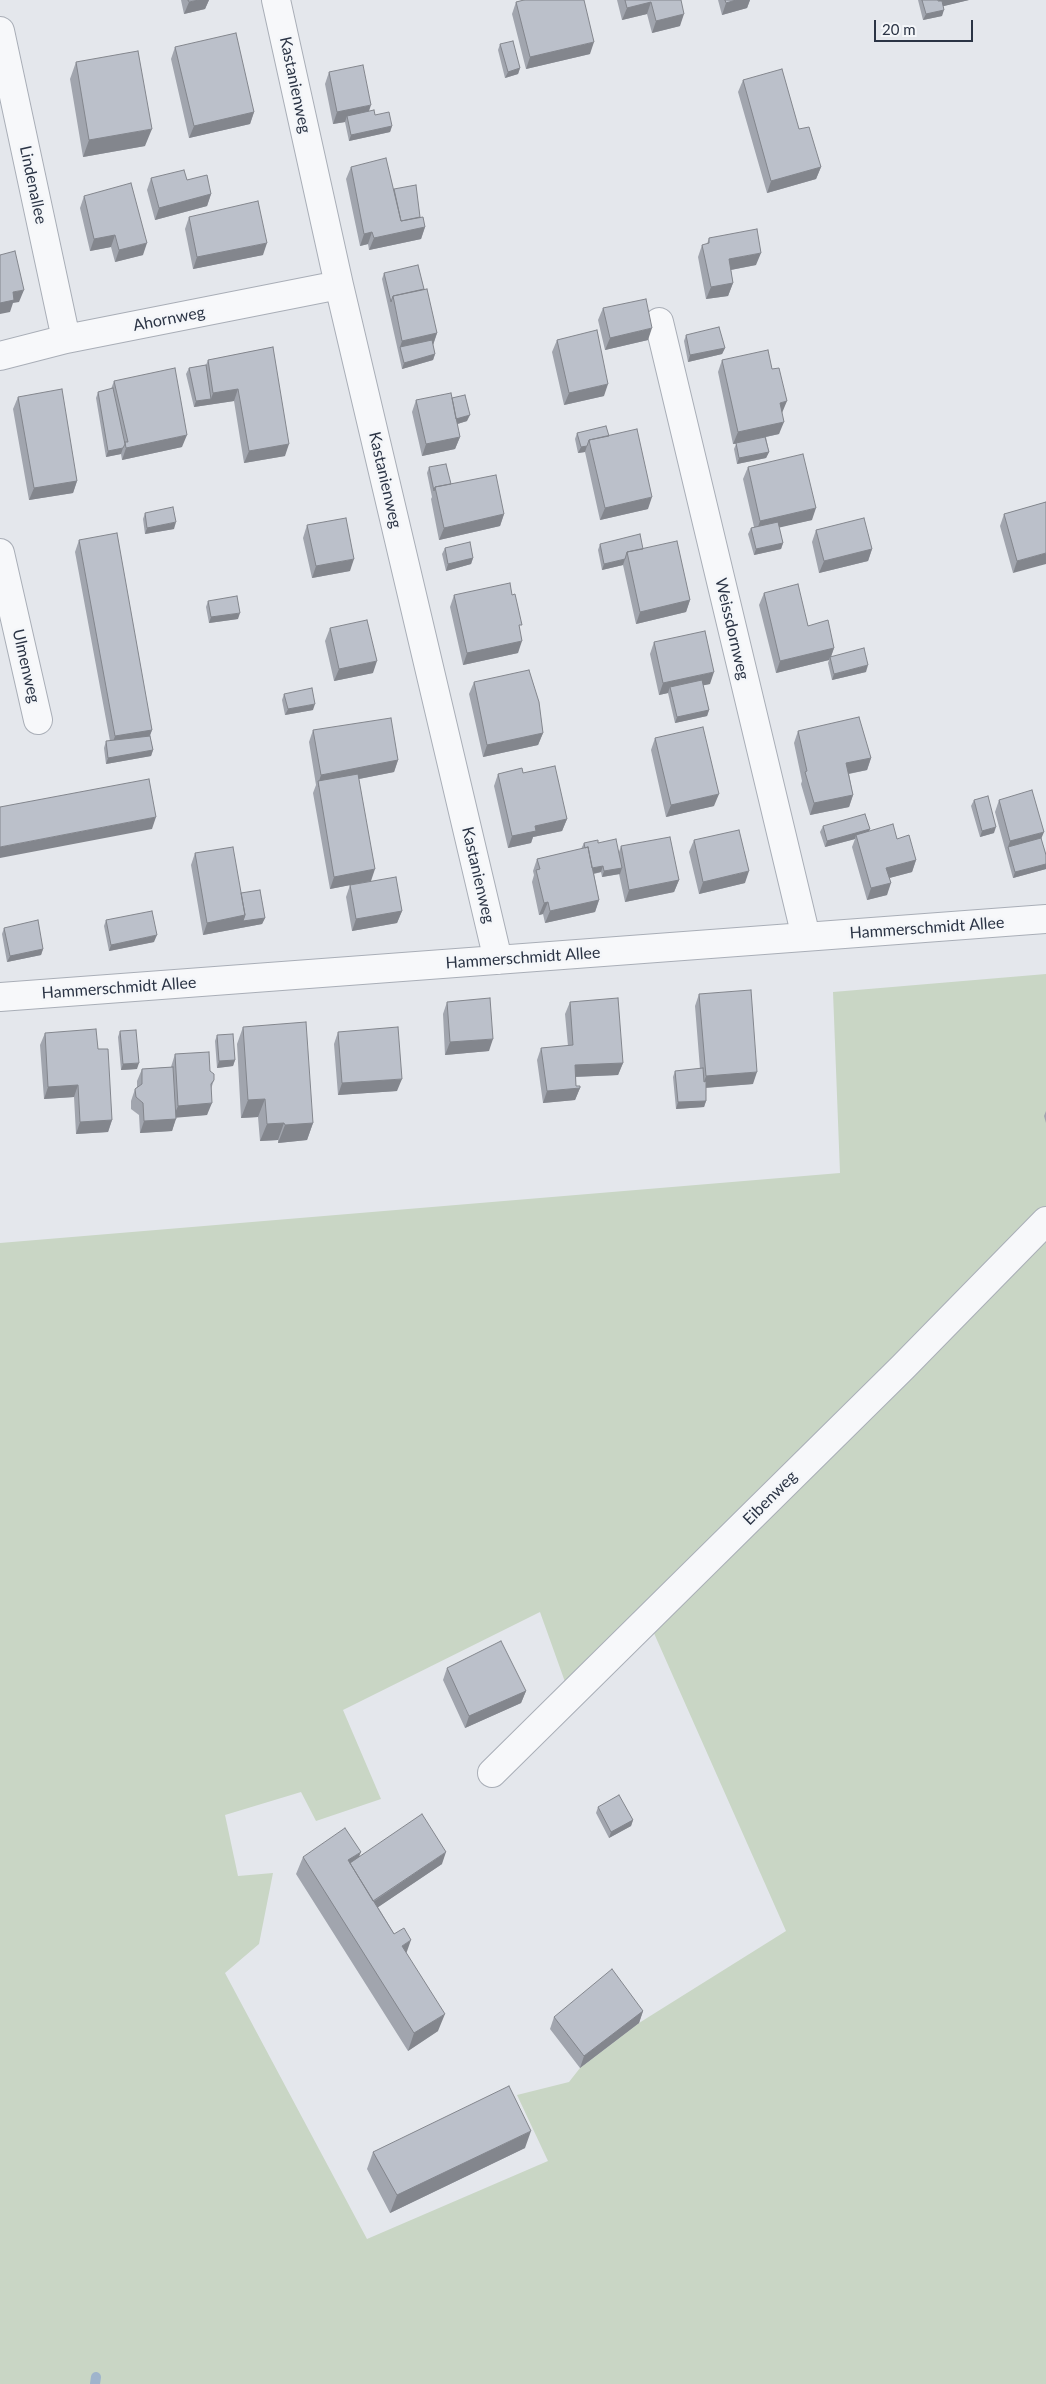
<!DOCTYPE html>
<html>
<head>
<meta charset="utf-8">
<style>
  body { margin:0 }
  #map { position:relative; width:1046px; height:2384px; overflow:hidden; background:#e4e7ec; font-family:Lato,sans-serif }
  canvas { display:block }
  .scale { position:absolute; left:874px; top:20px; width:99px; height:22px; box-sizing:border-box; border:2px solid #2b3445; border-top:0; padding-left:6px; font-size:15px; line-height:18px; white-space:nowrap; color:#2b3445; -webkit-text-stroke:4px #f4f6f9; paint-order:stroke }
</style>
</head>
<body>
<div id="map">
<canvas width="1046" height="2384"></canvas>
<div class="scale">20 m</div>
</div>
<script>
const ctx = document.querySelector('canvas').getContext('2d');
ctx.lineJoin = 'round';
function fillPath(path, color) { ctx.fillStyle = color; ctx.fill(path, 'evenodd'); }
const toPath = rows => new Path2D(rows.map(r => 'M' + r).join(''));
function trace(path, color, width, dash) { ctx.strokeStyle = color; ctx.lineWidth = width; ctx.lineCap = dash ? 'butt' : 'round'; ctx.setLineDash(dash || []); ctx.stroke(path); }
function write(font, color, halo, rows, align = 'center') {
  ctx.font = font + ' Lato,sans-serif'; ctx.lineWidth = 5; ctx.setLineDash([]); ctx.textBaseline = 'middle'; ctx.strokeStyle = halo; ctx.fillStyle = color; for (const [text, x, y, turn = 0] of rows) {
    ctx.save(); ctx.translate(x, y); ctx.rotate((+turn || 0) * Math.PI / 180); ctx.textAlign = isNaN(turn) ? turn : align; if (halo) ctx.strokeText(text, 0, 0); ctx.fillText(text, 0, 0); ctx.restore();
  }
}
fillPath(toPath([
  [1046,974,1046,1206,569,1693,540,1612,343,1710,381,1799,316,1821,301,1792,225,1815,238,1876,273,1873,259,1944,225,1973,367,2239,548,2161,517,2095,569,2082,580,2068,639,2023,786,1931,653,1631,1046,1232,1046,2384,0,2384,0,1243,840,1173,833,992]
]), '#c9d6c5');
trace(toPath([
  [95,2384,96,2377]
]), '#9fb4cc', 10);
const minor = toPath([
  [276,0,339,285,498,960],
  [0,31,66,339],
  [659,322,806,937],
  [0,356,66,339,339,285],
  [0,553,38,720],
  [0,997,1046,919],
  [492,1773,903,1367,1046,1221]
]);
trace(minor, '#a9aeb7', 30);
trace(minor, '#f7f8fa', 28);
fillPath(toPath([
  [181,0,209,0,205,9,184,14],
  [617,0,681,0,680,26,652,33,647,14,622,20],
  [718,0,750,0,747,8,722,15],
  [918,0,969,0,943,6,942,16,923,20],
  [516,2,590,54,526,69,512,14],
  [500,44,520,68,518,74,505,78,498,50],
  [175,47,254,112,250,124,189,138,171,59],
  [76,62,145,146,83,157,70,79],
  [329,72,369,111,392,126,390,132,349,141,345,122,333,124,325,84],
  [743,80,799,129,821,167,816,179,767,193,738,92],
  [351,167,394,189,420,217,425,227,421,239,369,250,368,244,360,246,346,179],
  [151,178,187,180,211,194,207,206,155,220,147,190],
  [84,196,143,255,115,262,111,247,90,251,80,208],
  [189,217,263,255,193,269,185,229],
  [709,238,756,265,731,270,733,283,728,296,706,299,698,257,702,245,707,244],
  [384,273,424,289,437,333,433,345,435,354,433,360,402,369,382,279],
  [603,308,648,340,605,350,598,320],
  [686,335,725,348,722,354,688,362,684,341],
  [557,340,604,396,564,405,552,352],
  [273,347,285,456,244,463,234,401,194,407,186,374,189,368,206,365,208,360],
  [722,360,782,413,779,434,766,437,769,452,766,458,737,464,734,449,736,444,733,444,718,372],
  [114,381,182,447,122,460,121,454,106,457,96,398,98,392,111,389],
  [18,397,77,481,73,493,29,500,13,409],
  [452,398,467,421,457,424,460,437,455,449,422,456,412,412,416,400],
  [577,433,609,436,648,509,600,520,585,452,578,453,575,439],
  [429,467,451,484,504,514,500,526,439,540,431,499,432,497,427,473],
  [748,467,812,520,779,527,783,543,781,549,754,555,748,534,751,528,754,527,743,479],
  [1046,502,1013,573,1000,526,1004,514],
  [145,513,174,529,145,534,143,519],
  [307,525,350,571,312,578,303,538],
  [816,530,872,549,868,561,819,573,812,542],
  [79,540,152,730,150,736,153,750,151,756,106,764,104,748,106,741,110,741,75,552],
  [600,544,643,549,690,600,686,612,636,624,623,565,602,570,598,550],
  [445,548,473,558,471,564,446,571,442,554],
  [764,593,808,626,834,648,831,657,866,672,832,680,828,663,829,660,776,673,759,605],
  [454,595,520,629,518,653,463,665,450,607],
  [208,601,238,619,209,623,206,607],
  [330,628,373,673,334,681,325,641],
  [654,642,710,684,703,685,709,710,707,716,675,723,668,693,659,695,650,654],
  [474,682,543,733,538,745,483,757,469,694],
  [284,694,313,710,285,715,282,700],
  [313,730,398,760,394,772,359,779,371,881,402,911,397,923,352,931,346,897,350,885,330,889,313,793,316,785,309,742],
  [798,731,871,758,867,770,849,774,853,795,849,807,810,815,801,784,802,781,794,743],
  [655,738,714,806,666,817,651,750],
  [523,773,567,819,562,831,533,837,531,843,508,848,494,786,498,774],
  [974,800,994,833,980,837,971,806],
  [999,800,1041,838,1046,855,1046,869,1013,878,995,812],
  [823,826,870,829,869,831,897,839,916,860,912,872,889,878,887,895,867,900,852,847,855,839,825,847,820,832],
  [694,840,745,883,699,894,689,852],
  [584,843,598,843,619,852,621,846,679,880,674,892,625,902,619,874,602,877,601,872,594,874,599,900,595,912,545,923,543,914,539,915,532,882,534,875,533,871,537,859,581,849],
  [195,853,241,893,265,918,262,924,203,935,191,865],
  [106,920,154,942,109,951,104,926],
  [4,928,43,949,41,955,7,962,2,934],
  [699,994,753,1084,706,1088,706,1101,704,1107,676,1109,673,1077,675,1071,700,1069,695,1006],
  [447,1002,489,1051,445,1055,443,1014],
  [570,1002,623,1063,618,1075,576,1077,576,1086,580,1088,575,1100,543,1103,537,1060,541,1048,568,1046,565,1014],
  [243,1027,313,1123,307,1140,278,1143,278,1140,260,1141,258,1117,241,1118,237,1044],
  [120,1031,137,1069,121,1070,118,1037],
  [338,1032,397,1091,338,1095,334,1044],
  [45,1033,98,1049,112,1120,108,1132,76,1134,74,1097,44,1099,40,1045],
  [217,1035,235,1060,233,1066,217,1068,215,1041],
  [175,1054,210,1071,214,1080,211,1089,207,1115,176,1117,172,1131,140,1133,139,1115,131,1109,131,1101,135,1089,137,1087,137,1081,142,1069,171,1067],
  [1046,1111,1046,1123,1044,1116],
  [447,1668,526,1691,521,1703,465,1728,443,1680],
  [598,1807,633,1820,631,1826,609,1838,596,1813],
  [303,1857,359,1857,442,1864,378,1907,406,1953,438,2031,408,2051,296,1874],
  [643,2011,639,2023,580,2068,550,2029,554,2017],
  [525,2148,390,2213,367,2169,373,2152]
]), '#a1a5ae');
fillPath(toPath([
  [199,0,209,0,205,9,184,14,189,2],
  [736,0,750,0,747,8,722,15,726,3],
  [939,0,969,0,936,8],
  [651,2,647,14,622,20,627,8],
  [944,10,942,16,923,20,926,14],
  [684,14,680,26,652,33,656,21],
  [594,42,590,54,526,69,530,57],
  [520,68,518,74,505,78,508,72],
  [371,105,367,117,347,116,345,122,333,124,337,112],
  [254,112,250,124,189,138,194,126],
  [392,126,390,132,349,141,351,135],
  [152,129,145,146,83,157,89,140],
  [821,167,816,179,767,193,771,181],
  [211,194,207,206,155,220,159,208],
  [425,227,421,239,369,250,374,238],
  [372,232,368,244,360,246,364,234],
  [115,235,111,247,90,251,94,239],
  [147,243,143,255,115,262,119,250],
  [267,243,263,255,193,269,197,257],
  [761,253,756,265,725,271,729,259],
  [733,283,728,296,706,299,711,287],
  [24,290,19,302,13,303,10,312,0,314,0,303,13,292],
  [652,328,648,340,605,350,610,338],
  [437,333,433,345,400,347,402,341],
  [725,348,722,354,688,362,690,355],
  [435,354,433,360,402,369,404,363],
  [608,384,604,396,564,405,569,393],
  [238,389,234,401,194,407,196,401,211,399,213,393],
  [787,401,782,413,775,415,780,403],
  [470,415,467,421,451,426,453,419],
  [784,422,779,434,733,444,738,432],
  [187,435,182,447,122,460,126,448],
  [460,437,455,449,422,456,426,444],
  [289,444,285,456,244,463,249,451],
  [587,446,585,452,578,453,581,447],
  [123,448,121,454,106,457,108,451],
  [769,452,766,458,737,464,739,458],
  [77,481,73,493,29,500,34,488],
  [652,497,648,509,600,520,605,508],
  [816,508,812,520,756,533,760,521],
  [504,514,500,526,439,540,444,528],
  [176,522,174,529,145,534,147,528],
  [783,543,781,549,754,555,756,549],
  [872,549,868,561,819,573,824,561],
  [1046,553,1046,564,1013,573,1017,561],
  [473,558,471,564,446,571,448,564],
  [354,559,350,571,312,578,316,566],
  [625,559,623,565,602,570,604,564],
  [690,600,686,612,636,624,640,612],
  [240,613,238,619,209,623,211,617],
  [522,641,518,653,463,665,467,653],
  [834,648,830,659,830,657,829,660,776,673,780,661],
  [377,661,373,673,334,681,339,669],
  [868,665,866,672,832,680,834,674],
  [714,672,710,684,671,692,670,687,668,693,659,695,663,683],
  [315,704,313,710,285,715,288,709],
  [709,710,707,716,675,723,677,717],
  [152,730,147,742,111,748,115,736],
  [543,733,538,745,483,757,487,745],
  [153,750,151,756,106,764,108,758],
  [871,758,867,770,842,775,846,763],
  [398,760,394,772,318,787,318,784,321,775],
  [719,794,714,806,666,817,671,805],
  [853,795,849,807,810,815,814,803],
  [156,817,152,829,0,858,0,847],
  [567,819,562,831,533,837,531,843,508,848,512,836,535,826],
  [996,827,994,833,980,837,982,831],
  [870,829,867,835,856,835,855,839,825,847,827,841],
  [1044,832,1039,844,1008,847,1010,841],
  [916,860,912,872,882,880,886,868],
  [1046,864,1046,869,1013,878,1015,872],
  [603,866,601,872,586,875,589,869],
  [622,868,620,874,602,877,604,871],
  [375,869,371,881,330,889,334,877],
  [749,871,745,883,699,894,703,882],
  [679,880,674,892,625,902,629,890],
  [891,883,887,895,867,900,871,888],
  [599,900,595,912,545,923,550,911],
  [548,902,543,914,539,915,544,903],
  [402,911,397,923,352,931,356,919],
  [245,915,265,918,262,924,203,935,207,923],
  [157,935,154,942,109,951,111,945],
  [43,949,41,955,7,962,10,956],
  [493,1039,489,1051,445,1055,450,1042],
  [235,1060,233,1066,217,1068,219,1061],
  [139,1063,137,1069,121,1070,123,1064],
  [623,1063,618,1075,570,1077,575,1065],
  [757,1072,753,1084,702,1088,706,1076],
  [402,1079,397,1091,338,1095,342,1083],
  [78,1085,74,1097,44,1099,48,1087],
  [580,1088,575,1100,543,1103,547,1091],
  [265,1099,258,1117,241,1118,248,1100],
  [706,1101,704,1107,676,1109,678,1102],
  [212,1103,207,1115,173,1118,178,1106],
  [176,1119,172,1131,140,1133,144,1121],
  [112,1120,108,1132,76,1134,80,1122],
  [284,1123,278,1140,260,1141,267,1124],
  [313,1123,307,1140,278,1143,285,1125],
  [526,1691,521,1703,465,1728,469,1716],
  [633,1820,631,1826,609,1838,611,1832],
  [361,1852,354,1869,348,1860],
  [446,1852,442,1864,365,1916,370,1904],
  [411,1940,405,1957,402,1946],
  [643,2011,639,2023,580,2068,584,2056],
  [445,2014,438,2031,408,2051,414,2033],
  [531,2131,525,2148,390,2213,397,2195]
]), '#83868d');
const building = toPath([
  [188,0,199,0,189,2,188,0],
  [524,0,584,0,594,42,530,57,516,2,524,0],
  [625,0,681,0,684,14,656,21,651,2,627,8,625,0],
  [725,0,736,0,726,3,725,0],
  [922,0,938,0,938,1,942,1,944,10,926,14,922,0],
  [236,33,254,112,194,126,175,47,236,33],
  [513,41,520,68,508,72,500,44,513,41],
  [138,51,152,129,89,140,76,62,138,51],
  [363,65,371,105,337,112,329,72,363,65],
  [782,69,799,129,809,127,821,167,771,181,743,80,782,69],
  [374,110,375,115,389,112,392,126,351,135,347,116,374,110],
  [386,158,401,221,423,217,425,227,374,238,372,232,364,234,351,167,386,158],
  [184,170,187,180,207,175,211,194,159,208,151,178,184,170],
  [131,183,147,243,119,250,115,235,94,239,84,196,131,183],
  [416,185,420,217,401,221,394,189,416,185],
  [258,201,267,243,197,257,189,217,258,201],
  [757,229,761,253,729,259,733,283,711,287,702,245,709,243,709,238,757,229],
  [15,251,24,290,13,292,14,300,0,303,0,255,15,251],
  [418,265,424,289,393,296,391,302,384,273,418,265],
  [427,289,437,333,402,341,393,296,427,289],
  [646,299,652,328,610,338,603,308,646,299],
  [719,327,725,348,690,355,686,335,719,327],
  [597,330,608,384,569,393,557,340,597,330],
  [432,340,435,354,404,363,400,347,432,340],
  [273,347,289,444,249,451,238,389,213,393,208,360,273,347],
  [768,350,772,369,779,368,787,401,780,403,784,422,738,432,722,360,768,350],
  [206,365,211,399,196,401,189,368,206,365],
  [175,368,187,435,126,448,125,442,128,442,114,381,175,368],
  [113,388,125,444,123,448,108,451,98,392,113,388],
  [62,389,77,481,34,488,18,397,62,389],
  [451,393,460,437,426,444,416,400,451,393],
  [465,395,470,415,456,419,452,398,465,395],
  [606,426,609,436,589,440,587,446,581,447,577,433,606,426],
  [637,429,652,497,605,508,589,440,637,429],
  [765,437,769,452,739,458,736,443,765,437],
  [803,454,816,508,760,521,748,467,803,454],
  [446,464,451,484,435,487,434,491,429,467,446,464],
  [496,475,504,514,444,528,435,487,496,475],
  [1046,502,1046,553,1017,561,1004,514,1046,502],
  [173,507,176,522,147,528,145,513,173,507],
  [346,518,354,559,316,566,307,525,346,518],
  [864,518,872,549,824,561,816,530,864,518],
  [778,522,783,543,756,549,751,528,778,522],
  [117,533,152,730,115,736,79,540,117,533],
  [640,534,643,549,627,552,625,559,604,564,600,544,640,534],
  [677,541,690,600,640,612,627,552,677,541],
  [470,542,473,558,448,564,445,548,470,542],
  [510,583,512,595,515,594,522,625,519,625,522,641,467,653,454,595,510,583],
  [798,584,808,626,828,620,834,648,780,661,764,593,798,584],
  [237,596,240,613,211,617,208,601,237,596],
  [367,620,377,661,339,669,330,628,367,620],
  [705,631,714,672,663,683,654,642,705,631],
  [864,648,868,665,834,674,830,657,864,648],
  [529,670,539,702,543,733,487,745,474,682,529,670],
  [702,680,709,710,677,717,670,687,702,680],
  [312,688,315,704,288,709,284,694,312,688],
  [859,717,871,758,846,763,853,795,814,803,805,772,807,771,798,731,859,717],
  [391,718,398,760,321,775,313,730,391,718],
  [703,727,719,794,671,805,655,738,703,727],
  [150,736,153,750,108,758,106,741,150,736],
  [555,766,567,819,535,826,536,831,512,836,498,774,522,768,523,773,555,766],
  [358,774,375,869,334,877,318,781,358,774],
  [149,779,156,817,0,847,0,807,149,779],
  [1032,790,1044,832,1010,841,999,800,1032,790],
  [988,796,996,827,982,831,974,800,988,796],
  [865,814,870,829,827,841,823,826,865,814],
  [893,824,897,839,909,835,916,860,886,868,891,883,871,888,856,835,893,824],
  [739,830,749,871,703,882,694,840,739,830],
  [670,837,679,880,629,890,621,846,670,837],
  [1041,838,1046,855,1046,864,1015,872,1008,847,1041,838],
  [616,839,622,868,604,871,603,866,592,868,588,847,585,848,584,843,598,840,598,843,616,839],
  [233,847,245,915,207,923,195,853,233,847],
  [588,847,599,900,550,911,548,902,544,903,536,870,540,869,537,859,588,847],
  [396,877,402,911,356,919,350,885,396,877],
  [260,890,265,918,243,921,245,915,241,893,260,890],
  [152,911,157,935,111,945,106,920,152,911],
  [38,920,43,949,10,956,4,928,38,920],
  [751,990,757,1072,706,1076,699,994,751,990],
  [490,998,493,1039,450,1042,447,1002,490,998],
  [618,998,623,1063,575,1065,576,1086,580,1086,580,1088,547,1091,541,1048,573,1045,570,1002,618,998],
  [306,1022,313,1123,285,1125,284,1123,267,1124,265,1099,248,1100,243,1027,306,1022],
  [398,1027,402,1079,342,1083,338,1032,398,1027],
  [96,1029,98,1049,108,1049,112,1120,80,1122,78,1085,48,1087,45,1033,96,1029],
  [136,1030,139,1063,123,1064,120,1031,136,1030],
  [233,1034,235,1060,219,1061,217,1035,233,1034],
  [209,1052,210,1071,214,1074,214,1080,211,1084,212,1103,178,1106,175,1054,209,1052],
  [173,1067,176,1119,144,1121,143,1103,136,1097,135,1089,142,1084,142,1069,173,1067],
  [703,1068,704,1082,706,1081,706,1101,678,1102,675,1071,703,1068],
  [501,1641,526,1691,469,1716,447,1668,501,1641],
  [619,1795,633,1820,611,1832,598,1807,619,1795],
  [422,1814,446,1852,373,1901,350,1863,422,1814],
  [345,1828,361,1852,348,1860,394,1934,404,1928,411,1940,402,1946,445,2014,414,2033,303,1857,345,1828],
  [612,1969,643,2011,584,2056,554,2017,612,1969],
  [509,2086,531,2131,397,2195,373,2152,509,2086]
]);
fillPath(building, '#bbc0ca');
trace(building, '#83868d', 1);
write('16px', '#2b3445', '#f4f6f9', [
  ["Kastanienweg",295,85,78],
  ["Lindenallee",33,185,78],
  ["Ahornweg",169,319,-11],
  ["Kastanienweg",385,480,77],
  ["Weissdornweg",732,629,77],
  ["Ulmenweg",26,666,77],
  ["Kastanienweg",478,875,77],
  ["Hammerschmidt Allee",927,928,-4],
  ["Hammerschmidt Allee",523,958,-4],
  ["Hammerschmidt Allee",119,988,-4],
  ["Eibenweg",770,1498,-45]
]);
</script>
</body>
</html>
